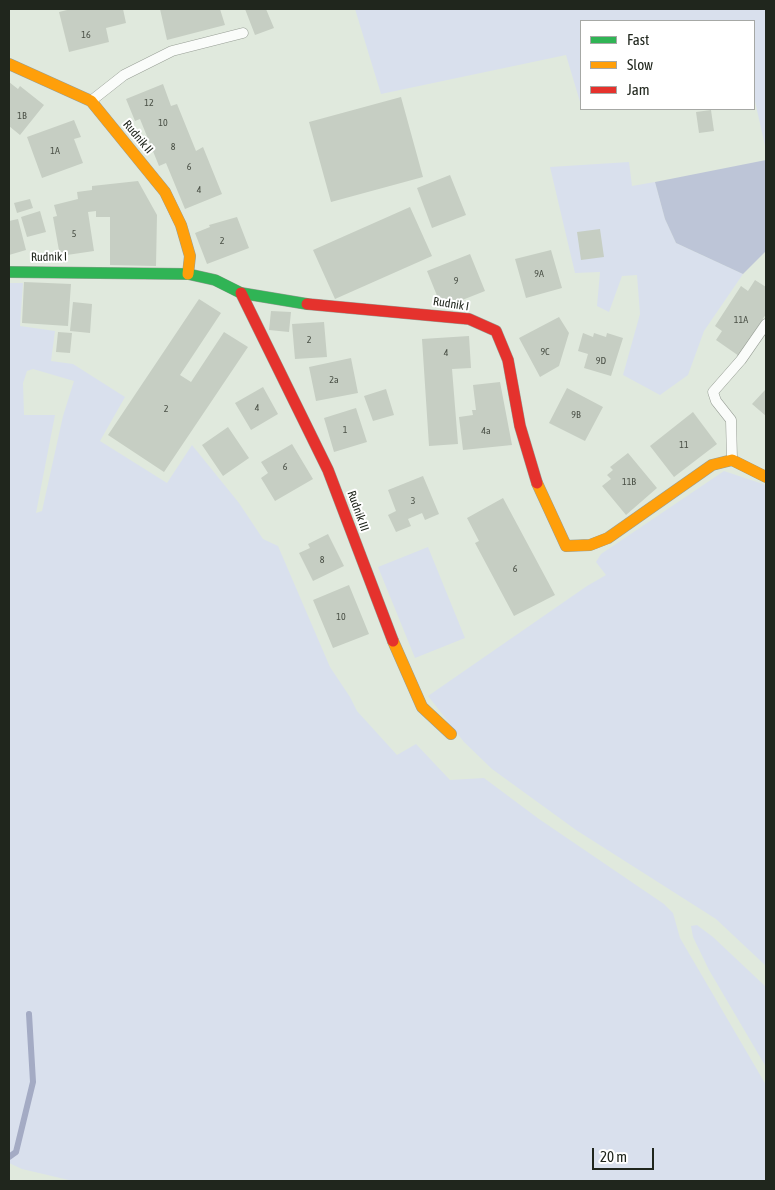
<!DOCTYPE html>
<html>
<head>
<meta charset="utf-8">
<style>
  body { margin:0 }
  #map { position:relative; width:775px; height:1190px; overflow:hidden; background:#e0e9dd; font-family:"Asap Condensed",sans-serif }
  canvas { display:block }
  .frame { position:absolute; inset:0; border:10px solid #20261d; pointer-events:none }
  .legend { position:absolute; left:580px; top:20px; width:175px; height:90px; box-sizing:border-box; background:#fff; border:1px solid #a6a8a5; margin:0; padding:6px 9px; list-style:none; font-size:15px; color:#20261d }
  .legend li { display:flex; align-items:center; gap:10px; height:25px }
  .legend b { width:25px; border:1px solid #a6a8a5 }
  .scale { position:absolute; left:592px; top:1148px; width:62px; height:22px; box-sizing:border-box; border:2px solid #20261d; border-top:0; padding-left:6px; font-size:15px; line-height:18px; white-space:nowrap; color:#20261d; -webkit-text-stroke:4px #fff; paint-order:stroke }
</style>
</head>
<body>
<div id="map">
<canvas width="775" height="1190"></canvas>
<div class="frame"></div>
<ul class="legend">
<li><b style="height:6px;background:#30b455"></b>Fast</li>
<li><b style="height:6px;background:#ff9f0a"></b>Slow</li>
<li><b style="height:6px;background:#e5322d"></b>Jam</li>
</ul>
<div class="scale">20 m</div>
</div>
<script>
const ctx = document.querySelector('canvas').getContext('2d');
ctx.lineJoin = 'round';
function fillPath(path, color) { ctx.fillStyle = color; ctx.fill(path, 'evenodd'); }
const toPath = rows => new Path2D(rows.map(r => 'M' + r).join(''));
function trace(path, color, width, dash) { ctx.strokeStyle = color; ctx.lineWidth = width; ctx.lineCap = dash ? 'butt' : 'round'; ctx.setLineDash(dash || []); ctx.stroke(path); }
function write(font, color, halo, rows, align = 'center') {
  ctx.font = font + ' "Asap Condensed",sans-serif'; ctx.lineWidth = 4; ctx.setLineDash([]); ctx.textBaseline = 'middle'; ctx.strokeStyle = halo; ctx.fillStyle = color; for (const [text, x, y, turn = 0] of rows) {
    ctx.save(); ctx.translate(x, y); ctx.rotate((+turn || 0) * Math.PI / 180); ctx.textAlign = isNaN(turn) ? turn : align; if (halo) ctx.strokeText(text, 0, 0); ctx.fillText(text, 0, 0); ctx.restore();
  }
}
fillPath(toPath([
  [355,9,766,9,766,150,754,97,754,21,581,21,581,105,566,55,381,94],
  [629,162,632,186,655,182,665,219,676,243,743,274,704,331,688,375,660,395,623,375,640,314,637,275,622,276,609,312,597,306,600,272,575,273,550,167],
  [9,283,23,283,20,326,55,331,51,361,73,364,125,397,100,441,167,483,192,445,239,503,263,539,278,546,330,667,350,697,357,711,397,755,416,744,450,780,484,778,539,819,664,904,673,913,680,938,766,1085,766,1181,73,1181,22,1169,9,1163],
  [33,369,74,381,63,416,42,511,36,513,55,415,24,415,23,383,27,371],
  [724,471,766,485,766,966,716,919,576,830,492,769,464,742,428,696,587,586,606,575,596,562,601,554],
  [428,547,465,638,415,658,378,567],
  [697,925,713,937,766,987,766,1067,709,970,693,937,691,926]
]), '#d9e0ed');
fillPath(toPath([
  [766,160,766,251,743,274,676,243,665,219,655,182]
]), '#bdc5d7');
trace(toPath([
  [9,1157,16,1152,33,1082,29,1014]
]), '#a4abc4', 6);
fillPath(toPath([
  [71,9,123,9,126,23,106,28,109,42,69,52,59,12],
  [160,9,220,9,225,25,167,40],
  [245,9,266,9,274,28,255,35],
  [9,82,18,89,20,86,44,105,20,135,9,126],
  [163,84,171,106,177,104,196,151,203,147,222,194,185,209,166,163,159,166,140,119,135,121,126,99],
  [401,97,423,177,331,202,309,122],
  [711,110,714,131,699,133,696,112],
  [74,120,81,137,74,139,83,163,42,178,27,137],
  [450,175,466,215,432,228,417,188],
  [138,181,157,215,156,266,110,265,110,217,96,217,96,211,88,212,94,251,60,256,53,217,57,216,54,205,78,199,77,192,92,190,92,186],
  [30,199,33,208,17,213,14,203],
  [410,207,432,256,335,299,313,250],
  [40,211,46,232,27,237,21,217],
  [237,217,249,248,207,264,195,233,210,227,209,225],
  [18,219,26,250,9,255,9,221],
  [600,229,604,257,581,260,577,232],
  [551,250,562,288,526,298,515,259],
  [470,254,485,291,442,308,427,271],
  [755,280,766,287,766,314,739,356,716,340,722,331,715,326,741,286,748,291],
  [24,282,71,284,68,326,22,323],
  [199,299,221,313,180,375,191,382,224,332,248,347,164,472,108,435],
  [73,302,92,304,90,333,70,331],
  [271,311,291,312,289,332,269,330],
  [559,317,569,333,559,366,540,377,519,338],
  [324,322,327,357,295,359,292,324],
  [58,332,72,333,70,353,56,352],
  [583,333,593,337,594,333,606,337,607,333,623,338,611,376,584,368,588,354,578,351],
  [469,336,471,368,452,369,458,444,429,446,422,339],
  [351,358,358,393,316,401,309,367],
  [500,382,512,445,463,450,459,417,473,415,472,410,476,410,473,385],
  [263,387,278,414,251,430,235,403],
  [567,388,603,407,585,441,549,423],
  [386,389,394,415,373,421,364,396],
  [765,390,766,391,766,416,752,404],
  [356,408,367,442,334,452,324,418],
  [693,412,717,444,674,477,650,446],
  [228,427,249,458,223,476,202,445],
  [292,444,313,479,275,501,261,478,268,473,261,462],
  [628,453,657,488,626,515,602,486,611,479,607,475,613,470,610,467],
  [423,476,439,514,425,520,422,513,408,519,411,526,396,532,388,515,396,511,388,490],
  [503,498,555,595,514,616,475,543,479,541,467,518],
  [328,534,344,566,313,581,299,553,310,548,308,544],
  [349,585,369,634,333,648,313,600]
]), '#c6cec3');
const lane = toPath([
  [91,101,124,75,172,51,243,33],
  [732,459,731,420,716,401,713,392,741,360,766,324]
]);
const fast = toPath([
  [9,272,188,274,215,280,241,293,307,304]
]);
const slow = toPath([
  [9,64,91,101,165,192,181,225,190,256,188,274],
  [537,483,566,546,590,545,608,538,712,465,732,460,766,477],
  [393,641,422,707,451,734]
]);
const jam = toPath([
  [241,293,328,470,393,641],
  [307,304,469,319,496,331,508,360,520,426,537,483]
]);
trace(lane, '#979e95', 11);
trace(fast, '#979e95', 12);
trace(slow, '#979e95', 12);
trace(jam, '#979e95', 12);
trace(lane, '#fafcfa', 10);
trace(fast, '#30b455', 11);
trace(slow, '#ff9f0a', 11);
trace(jam, '#e5322d', 11);
write('10px', '#4a5046', null, [
  ["16",86,35],
  ["12",149,103],
  ["1B",22,116],
  ["10",163,123],
  ["8",173,147],
  ["1A",55,151],
  ["6",189,167],
  ["4",199,190],
  ["5",74,234],
  ["2",222,241],
  ["9A",539,274],
  ["9",456,281],
  ["11A",741,320],
  ["2",309,340],
  ["9C",545,352],
  ["4",446,353],
  ["9D",601,361],
  ["2a",334,380],
  ["4",257,408],
  ["2",166,409],
  ["9B",576,415],
  ["1",345,430],
  ["4a",486,431],
  ["11",684,445],
  ["6",285,467],
  ["11B",629,482],
  ["3",413,501],
  ["8",322,560],
  ["6",515,569],
  ["10",341,617]
]);
write('12px', '#20261d', '#fff', [
  ["Rudnik II",138,137,50],
  ["Rudnik I",49,257,-1],
  ["Rudnik I",451,304,9],
  ["Rudnik III",358,511,70]
]);
</script>
</body>
</html>
